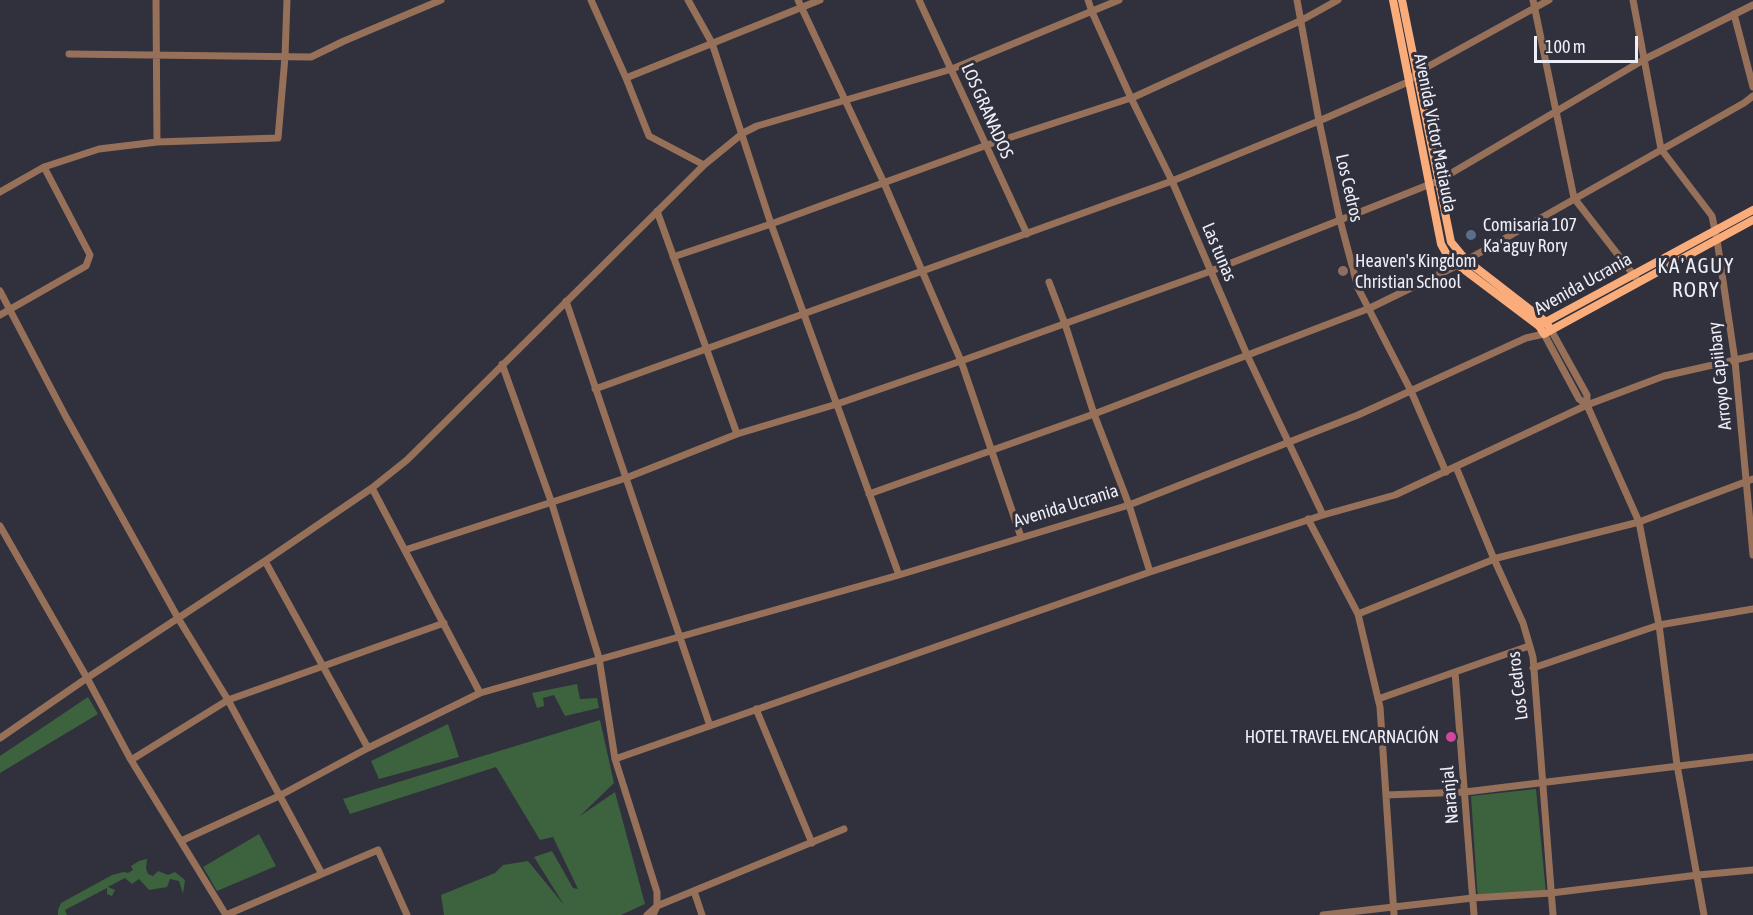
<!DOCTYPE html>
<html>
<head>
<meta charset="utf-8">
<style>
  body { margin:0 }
  #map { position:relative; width:1753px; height:915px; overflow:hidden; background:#31303d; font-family:"Asap Condensed",sans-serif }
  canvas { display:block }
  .scale { position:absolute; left:1534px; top:36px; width:104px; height:27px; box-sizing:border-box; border:3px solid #eeeef6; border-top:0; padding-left:8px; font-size:18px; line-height:21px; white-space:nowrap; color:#eeeef6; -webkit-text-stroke:4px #31303d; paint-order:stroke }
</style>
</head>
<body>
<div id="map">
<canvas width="1753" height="915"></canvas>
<div class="scale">100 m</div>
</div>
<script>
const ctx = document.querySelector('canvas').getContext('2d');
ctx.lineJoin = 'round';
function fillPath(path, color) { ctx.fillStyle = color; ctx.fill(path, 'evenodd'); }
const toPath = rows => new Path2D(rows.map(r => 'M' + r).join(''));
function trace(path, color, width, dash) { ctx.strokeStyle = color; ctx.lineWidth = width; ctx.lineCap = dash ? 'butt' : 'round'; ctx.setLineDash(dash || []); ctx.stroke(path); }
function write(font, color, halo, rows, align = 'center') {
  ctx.font = font + ' "Asap Condensed",sans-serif'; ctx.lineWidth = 6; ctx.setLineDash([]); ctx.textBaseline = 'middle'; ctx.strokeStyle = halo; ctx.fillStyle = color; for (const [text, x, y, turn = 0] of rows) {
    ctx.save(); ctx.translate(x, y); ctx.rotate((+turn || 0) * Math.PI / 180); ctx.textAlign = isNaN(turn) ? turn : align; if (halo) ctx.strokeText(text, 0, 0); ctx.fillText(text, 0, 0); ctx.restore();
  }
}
fillPath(toPath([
  [577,684,580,699,597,698,599,708,565,716,554,695,543,698,544,706,537,708,532,693],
  [88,697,98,714,0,773,0,756],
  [600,720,614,783,580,816,615,792,645,904,621,915,444,915,441,895,495,873,503,865,528,861,564,905,534,857,552,851,573,888,578,889,553,837,540,840,496,767,350,814,343,799],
  [448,724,459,757,379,779,371,761],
  [1536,789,1546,893,1478,901,1471,796],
  [259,834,276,866,217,891,203,867],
  [147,859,146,869,148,874,153,876,158,871,168,875,175,872,185,880,183,894,179,881,170,879,167,887,149,890,139,879,132,884,125,878,108,887,115,890,112,896,107,894,107,888,65,910,67,915,58,915,58,910,61,903,112,875,124,872,128,873,133,870,131,866,139,861]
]), '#3c623e');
trace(toPath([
  [156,0,157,142],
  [591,0,626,78,649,136,704,165],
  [688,0,712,43,771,224,899,575],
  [798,0,884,183,961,361,1021,537],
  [919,0,1027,234],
  [1088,0,1092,12,1131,98,1172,181,1247,355,1323,515],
  [1297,0,1319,121,1340,220,1358,288,1411,391,1446,472],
  [1533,0,1574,198,1636,278],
  [1633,0,1661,149,1712,216,1717,240,1735,361,1753,555],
  [1734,14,1753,87],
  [69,54,311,57,344,41,441,0],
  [626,78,820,0],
  [0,192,44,167,99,149,157,142,278,138,285,57,287,0],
  [657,211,737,434],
  [673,257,771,224,987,145,1134,97,1302,20,1338,0],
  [1049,282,1065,324,1094,414,1129,505,1150,572],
  [0,291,66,417,178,618,228,700,322,874],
  [566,301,710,726],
  [0,315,86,266,90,255,44,167],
  [502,364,551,501,599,658,615,759,657,892,657,906,653,915],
  [595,389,1172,181,1319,121,1408,82,1418,72,1549,0],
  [1587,405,1639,522,1659,625,1677,765,1704,915],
  [1456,467,1494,559,1523,623,1533,657,1553,915],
  [372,488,480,693],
  [869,494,1094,414,1370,308,1458,265,1744,103,1753,96],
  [1308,519,1358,614,1380,707,1394,915],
  [0,526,87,678,131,760,226,915],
  [405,550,626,478,737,434,837,404,961,361,1211,271,1340,220,1438,181,1645,59,1753,5],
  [265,561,368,748],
  [1358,614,1497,558,1639,522,1753,479],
  [1533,668,1659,625,1753,609],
  [1455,672,1474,915],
  [1378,699,1529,646],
  [756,709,812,843],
  [0,738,87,678,265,561,372,488,407,460,704,165,743,133,757,126,952,69,1119,0],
  [615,759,1150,572,1323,515,1395,495,1587,405,1664,376,1753,356],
  [131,760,228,700,444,623],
  [1386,795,1465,792,1753,757],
  [181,841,279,796,368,748,480,693,899,575,1129,505,1358,415,1526,338,1544,334,1579,399,1587,405,1587,395,1551,330],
  [694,891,702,915],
  [226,915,378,850,407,915],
  [647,915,657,906,844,829],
  [1323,915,1473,898,1551,893,1698,875,1753,870]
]), '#967058', 7);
trace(toPath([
  [1393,0,1441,244,1446,253,1458,265,1539,326,1544,334,1753,220],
  [1402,0,1451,242,1466,260,1546,322,1551,330],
  [1542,324,1753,210]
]), '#faac7a', 8);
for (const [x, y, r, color] of [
  [1471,235,6,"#5c6f8a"],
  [1343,271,6,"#8d6e63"],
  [1451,737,6,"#d1479c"]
]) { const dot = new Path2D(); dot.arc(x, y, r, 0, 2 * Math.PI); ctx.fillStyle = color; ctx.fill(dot); trace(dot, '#31303d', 2); }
write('18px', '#eeeef6', '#31303d', [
  ["LOS GRANADOS",987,111,66],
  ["Avenida Victor Matiauda",1435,133,79],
  ["Los Cedros",1349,188,77],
  ["Las tunas",1219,252,67],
  ["Avenida Ucrania",1583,284,-29],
  ["Arroyo Capiibary",1720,376,-96],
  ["Avenida Ucrania",1066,506,-17],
  ["Los Cedros",1518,686,-97],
  ["Naranjal",1450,795,-95]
]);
write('18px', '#eeeef6', '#31303d', [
  ["Comisaría 107",1483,225],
  ["Ka'aguy Rory",1483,246],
  ["Heaven's Kingdom",1355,261],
  ["Christian School",1355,282],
  ["HOTEL TRAVEL ENCARNACIÓN",1439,737,"right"]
], 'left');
ctx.letterSpacing = '1.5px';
write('21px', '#eeeef6', '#31303d', [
  ["KA'AGUY",1696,266],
  ["RORY",1696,290]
]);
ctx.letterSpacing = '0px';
</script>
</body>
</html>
